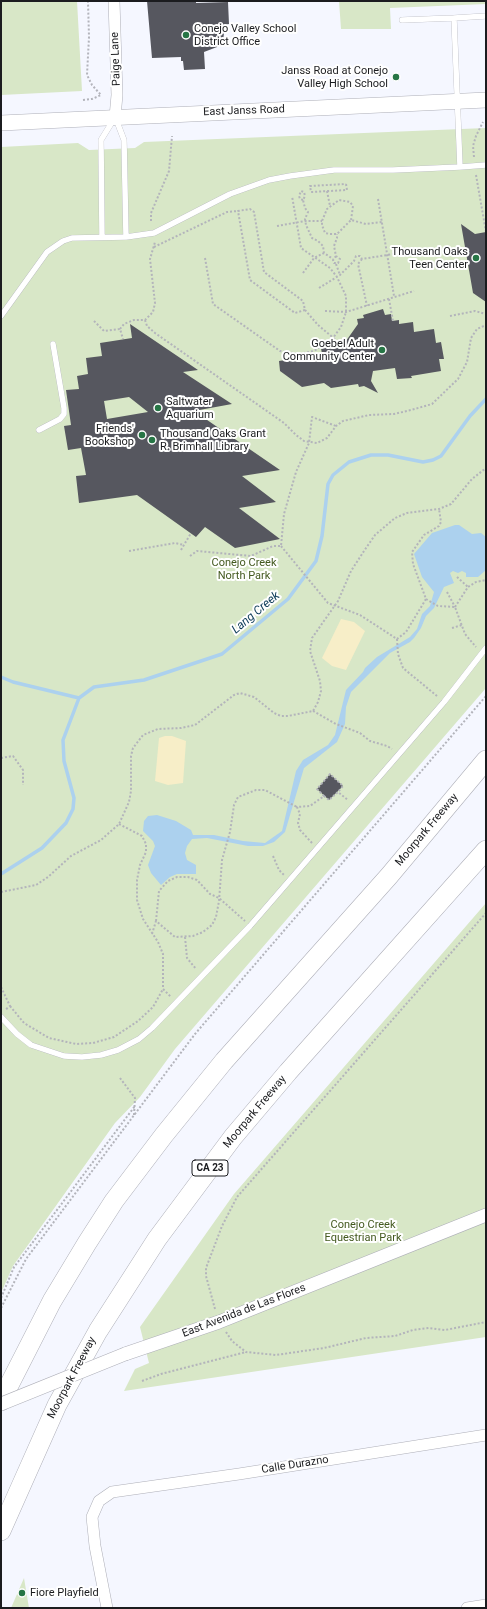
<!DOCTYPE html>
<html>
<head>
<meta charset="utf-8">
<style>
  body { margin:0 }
  #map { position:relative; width:487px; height:1609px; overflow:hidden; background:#f5f7ff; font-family:Roboto,sans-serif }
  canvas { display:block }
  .frame { position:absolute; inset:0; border:2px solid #1b1c1f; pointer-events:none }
</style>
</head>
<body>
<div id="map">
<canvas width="487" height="1609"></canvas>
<div class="frame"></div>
</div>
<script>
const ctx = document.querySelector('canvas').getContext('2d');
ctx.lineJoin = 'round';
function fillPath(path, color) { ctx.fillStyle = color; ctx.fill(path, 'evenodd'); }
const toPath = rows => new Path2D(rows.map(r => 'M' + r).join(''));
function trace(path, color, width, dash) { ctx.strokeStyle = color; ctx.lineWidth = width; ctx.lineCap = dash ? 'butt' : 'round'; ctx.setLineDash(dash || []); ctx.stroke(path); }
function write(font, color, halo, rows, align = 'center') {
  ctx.font = font + ' Roboto,sans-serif'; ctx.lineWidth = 4; ctx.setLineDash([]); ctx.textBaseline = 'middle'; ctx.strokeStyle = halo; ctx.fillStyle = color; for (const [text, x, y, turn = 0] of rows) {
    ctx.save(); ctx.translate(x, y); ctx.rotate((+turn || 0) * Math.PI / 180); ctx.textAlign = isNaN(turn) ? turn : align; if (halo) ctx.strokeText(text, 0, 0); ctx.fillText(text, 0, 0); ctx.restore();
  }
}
fillPath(toPath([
  [1,1,77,1,82,91,1,95],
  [339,1,486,1,486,4,390,8,391,29,341,29],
  [486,128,486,688,175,1049,140,1097,115,1123,13,1266,1,1293,1,147,78,143,89,150,135,148,144,142],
  [486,903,486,1337,124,1391,135,1369,149,1363,140,1327,234,1194],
  [24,1578,29,1608,11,1608]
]), '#d8e7c7');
fillPath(toPath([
  [341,619,354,622,365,631,346,670,332,666,322,658],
  [165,736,172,736,186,741,183,783,168,785,155,781,159,738]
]), '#f7eec8');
fillPath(toPath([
  [455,525,459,525,472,534,481,533,486,537,486,570,478,577,466,577,466,573,462,571,458,573,453,571,450,573,454,583,444,587,434,608,426,616,421,628,414,638,410,642,390,653,351,692,346,707,345,724,337,742,304,768,285,832,274,842,263,846,248,846,207,838,192,839,187,846,185,853,187,860,196,865,196,874,177,874,170,877,161,885,151,873,148,865,155,846,153,841,143,831,144,821,148,816,157,815,176,821,191,830,193,835,214,835,243,841,265,843,282,831,296,771,303,760,328,745,335,735,346,690,363,672,365,668,377,657,410,637,417,629,422,614,430,606,434,592,422,577,414,554,432,533]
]), '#acd1ee');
trace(toPath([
  [1,677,13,682,79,698,94,687,144,680,222,654,288,599,316,561,322,536,328,484,333,475,349,462,371,455,388,455,423,462,433,460,441,456,470,416,486,399],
  [1,874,42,848,66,823,73,809,74,798,64,761,63,740,79,698]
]), '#acd1ee', 3.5);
fillPath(toPath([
  [147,1,196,1,196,3,228,2,229,24,223,25,224,33,223,41,217,47,204,52,205,69,184,70,183,61,181,61,181,57,152,58],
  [461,224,475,234,486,232,486,302,473,293],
  [383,309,385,315,391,314,392,321,399,320,399,324,413,322,414,332,434,329,436,343,441,342,444,359,439,359,441,371,411,376,412,378,397,379,395,368,373,371,371,381,378,393,364,386,359,387,358,384,331,388,324,383,302,387,280,371,279,361,322,354,321,348,331,346,333,343,341,348,358,324,357,319,364,318,363,315],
  [130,324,198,370,183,372,232,404,194,411,280,470,242,476,276,502,239,508,280,539,235,548,205,527,196,537,137,495,79,503,76,476,86,475,81,448,68,450,64,426,71,425,66,390,79,389,77,376,88,374,86,358,102,356,100,343,132,338],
  [129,397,148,412,107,419,104,401],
  [330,774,343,786,329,800,317,789]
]), '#56575f');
const service = toPath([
  [402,20,454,18],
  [116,119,124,140,126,237],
  [460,167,486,165],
  [102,237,101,140,114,119],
  [1,316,47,252,63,241,72,238,126,237,154,233,230,194,269,180,290,176,334,170,393,170,460,167,454,18,486,16],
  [39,430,60,419,64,414,64,408,53,344],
  [1,1017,17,1034,31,1045,64,1056,82,1057,101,1055,118,1050,139,1039,152,1028,250,926,444,702,486,648]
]);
const minor = toPath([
  [114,1,117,95,115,117],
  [107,1608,95,1546,92,1517,99,1501,112,1492,239,1474,486,1435],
  [467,1608,486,1605]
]);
const tertiary = toPath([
  [125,1354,219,1322,486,1215]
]);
const secondary = toPath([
  [1,123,486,100]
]);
const motorway = toPath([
  [1,1401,52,1301,87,1243,114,1201,164,1135,224,1061,389,876,486,760],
  [1,1531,57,1405,98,1331,157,1239,233,1137,288,1072,486,850]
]);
trace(service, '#aeafb8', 6);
trace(minor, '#aeafb8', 12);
trace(tertiary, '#aeafb8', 14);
trace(secondary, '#aeafb8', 16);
trace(motorway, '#aeafb8', 20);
trace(toPath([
  [83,100,92,99,101,95,92,85,87,75,89,37,88,1],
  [474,157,473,146,476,136,483,122],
  [476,175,486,232],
  [346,184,347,190,311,192,310,186,346,184],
  [327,191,330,206],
  [378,199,394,296],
  [303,200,300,199,299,196,301,191,304,192,305,196,303,200,305,208,308,212,305,219,306,225,312,238,318,241,323,246,324,253,333,259],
  [351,220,353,206,350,202,339,200,327,209,322,221,322,225,325,233,330,234,337,234,351,220,366,224,382,222],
  [151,221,151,213,169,171,172,136],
  [277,226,305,221,322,221],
  [154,247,227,212,238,211],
  [336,256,333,260,334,263,338,263,340,259,336,256,334,246,337,238,337,234],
  [205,258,213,304,260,337,280,351,299,354,314,351,327,343,333,338,341,327,346,312,346,296,337,277,330,268,301,248,292,196],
  [362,259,358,264,367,306],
  [336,264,340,275],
  [303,273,314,258,324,253],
  [319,288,340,275,354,261,356,256,360,256,362,259,406,252],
  [389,299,393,321],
  [305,310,295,313,250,280,238,211,250,209,254,212,264,272,303,301,305,310,318,325,343,346],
  [325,311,346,312,414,291],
  [450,316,475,311,486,314],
  [145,320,147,326,155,333,284,423,296,435,304,441,317,443,327,438,336,426,343,421,369,415,394,414,411,410,432,404,458,379,467,362,471,338,477,329,486,325],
  [94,321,104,331,120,329,123,339],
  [120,329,124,324,134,320,145,320,153,312,155,303,150,259,155,242],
  [303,354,304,358],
  [281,546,328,603,360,615,397,639,406,632,426,599,413,564,412,552,424,535,439,526,441,522,439,509],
  [181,550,191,533],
  [129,551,175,543,184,545],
  [190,556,197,551,251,556,273,546,281,546,284,514,296,472,309,443,312,417,336,426],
  [457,577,468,587],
  [447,592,455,607],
  [426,599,438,606,455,607,465,634,476,647],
  [455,607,468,587,476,582,486,580],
  [452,628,462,625],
  [397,639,398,654,403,668,437,696],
  [313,711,336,724,360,733,370,741,387,746,392,749],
  [1,758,13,756,23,770,23,785],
  [324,796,317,789,330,774,343,786,338,792],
  [119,824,142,836,146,844,146,852,140,865,137,880,137,900,143,919,158,942,163,954,163,989,171,997],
  [312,843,300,830,298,823,300,814,297,807,310,806,324,796,329,800,338,792,348,800],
  [273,856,279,870,284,875],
  [1,892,36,885,48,877,71,856,101,840,119,824,129,802,131,791,131,756,133,748,143,735,158,729,181,728,195,725,234,695,240,693,254,697,274,713,281,716,288,716,313,711,318,702,321,691,320,681,310,651,312,638,338,601,351,571,364,551,375,535,395,518,407,513,439,509,451,504,472,479,486,468],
  [156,921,159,891,168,881,177,877,188,877,197,880,210,894,219,898,245,921],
  [152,934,156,921,175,937,193,936,203,932,212,925,216,917,219,901,222,860,230,832,234,805,238,797,256,790,265,790,297,807],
  [185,937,187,958,196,969],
  [1,987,10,1006,5,1010],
  [10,1006,24,1023,49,1038,76,1044,93,1043,114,1037,138,1021,153,1007,163,989],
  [120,1078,135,1098,134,1115],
  [1,1298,14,1267,24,1254,135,1106],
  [1,1308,26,1259,195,1034,486,696],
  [215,1309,206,1276,206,1268,222,1226,237,1197,486,913],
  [226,1332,232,1341,246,1352,276,1355,324,1348,366,1338,395,1336,413,1330,429,1328,445,1330,486,1322],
  [142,1381,161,1374,246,1352]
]), '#b3b4bb', 2, [2, 2]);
trace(service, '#fff', 5.5);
trace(minor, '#fff', 11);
trace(tertiary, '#fff', 13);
trace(secondary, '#fff', 15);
trace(motorway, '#fff', 19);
const tertiaryBridge = toPath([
  [1,1404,125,1354]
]);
trace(tertiaryBridge, '#aeafb8', 14, []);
trace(tertiaryBridge, '#fff', 13);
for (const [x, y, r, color] of [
  [186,35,4,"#267545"],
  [396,77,4,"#267545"],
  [476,258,4,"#267545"],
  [382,350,4,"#267545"],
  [158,408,4,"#267545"],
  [142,435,4,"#267545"],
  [152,440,4,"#267545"],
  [22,1593,4,"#267545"]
]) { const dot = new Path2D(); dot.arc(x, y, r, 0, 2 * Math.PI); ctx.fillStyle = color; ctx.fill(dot); trace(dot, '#fff', 1.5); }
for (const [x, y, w] of [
  [210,1168,36]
]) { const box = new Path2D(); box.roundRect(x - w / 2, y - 8, w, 16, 3); ctx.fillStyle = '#fff'; ctx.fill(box); trace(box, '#1b1c1f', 1); }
write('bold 10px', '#1b1c1f', null, [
  ["CA 23",210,1168]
]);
write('11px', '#1b1c1f', '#fff', [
  ["Conejo Valley School",194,29],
  ["District Office",194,42],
  ["Janss Road at Conejo",388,71,"right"],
  ["Valley High School",388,84,"right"],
  ["Thousand Oaks",468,252,"right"],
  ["Teen Center",468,265,"right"],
  ["Goebel Adult",374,344,"right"],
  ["Community Center",374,357,"right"],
  ["Saltwater",166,402],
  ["Aquarium",166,415],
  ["Friends'",134,429,"right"],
  ["Bookshop",134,442,"right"],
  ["Thousand Oaks Grant",160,434],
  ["R. Brimhall Library",160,447],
  ["Fiore Playfield",30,1593]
], 'left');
write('11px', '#1b1c1f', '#fff', [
  ["Paige Lane",116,59,-92],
  ["East Janss Road",244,111,-2],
  ["Moorpark Freeway",427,830,-50],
  ["Moorpark Freeway",255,1112,-50],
  ["East Avenida de Las Flores",244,1311,-21],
  ["Moorpark Freeway",72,1378,-62],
  ["Calle Durazno",295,1465,-9]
]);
write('11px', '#445a20', '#fff', [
  ["Conejo Creek",244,563],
  ["North Park",244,576],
  ["Conejo Creek",363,1225],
  ["Equestrian Park",363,1238]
]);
write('italic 12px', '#0e3c59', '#fff', [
  ["Lang Creek",256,613,-40]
]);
</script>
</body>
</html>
